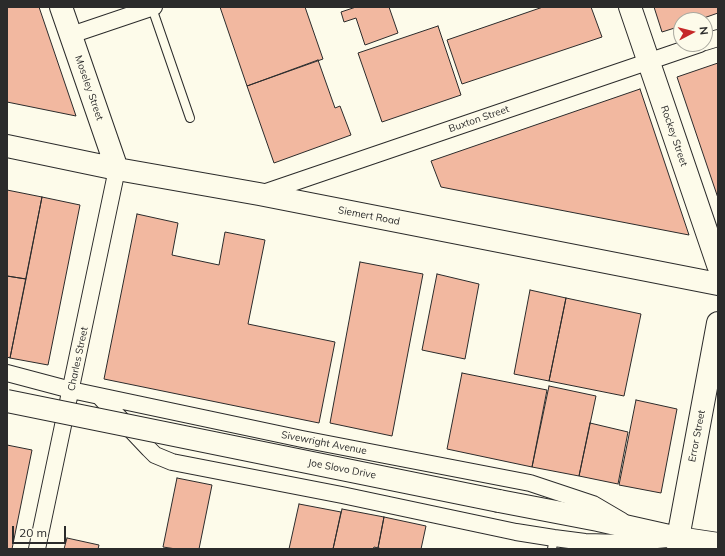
<!DOCTYPE html>
<html>
<head>
<meta charset="utf-8">
<style>
  body { margin:0 }
  #map { position:relative; width:725px; height:556px; overflow:hidden; background:#fdfbea; font-family:Mulish,sans-serif }
  canvas { display:block }
  .frame { position:absolute; inset:0; border:8px solid #2b2b2b; pointer-events:none }
  .north { position:absolute; left:673px; top:12px; width:40px; height:40px; box-sizing:border-box; background:#fdfbea; border:1px solid #a9a89e; border-radius:50%; rotate:83deg; font-size:11px; font-weight:700; line-height:16px; text-align:center; color:#2b2b2b }
  .north::after { content:''; display:block; margin:auto; width:14px; height:18px; background:#c62828; clip-path:polygon(50% 0,100% 100%,50% 72%,0 100%) }
  .scale { position:absolute; left:12px; top:526px; width:54px; height:18px; box-sizing:border-box; border:2px solid #2b2b2b; border-top:0; padding-left:5px; font-size:12px; line-height:14px; white-space:nowrap; color:#2b2b2b; -webkit-text-stroke:3px #fdfbea; paint-order:stroke }
</style>
</head>
<body>
<div id="map">
<canvas width="725" height="556"></canvas>
<div class="frame"></div>
<div class="north">N</div>
<div class="scale">20 m</div>
</div>
<script>
const ctx = document.querySelector('canvas').getContext('2d');
ctx.lineJoin = 'round';
function fillPath(path, color) { ctx.fillStyle = color; ctx.fill(path, 'evenodd'); }
const toPath = rows => new Path2D(rows.map(r => 'M' + r).join(''));
function trace(path, color, width, dash) { ctx.strokeStyle = color; ctx.lineWidth = width; ctx.lineCap = dash ? 'butt' : 'round'; ctx.setLineDash(dash || []); ctx.stroke(path); }
function write(font, color, halo, rows, align = 'center') {
  ctx.font = font + ' Mulish,sans-serif'; ctx.lineWidth = 3; ctx.setLineDash([]); ctx.textBaseline = 'middle'; ctx.strokeStyle = halo; ctx.fillStyle = color; for (const [text, x, y, turn = 0] of rows) {
    ctx.save(); ctx.translate(x, y); ctx.rotate((+turn || 0) * Math.PI / 180); ctx.textAlign = isNaN(turn) ? turn : align; if (halo) ctx.strokeText(text, 0, 0); ctx.fillText(text, 0, 0); ctx.restore();
  }
}
const building = toPath([
  [7,7,39,7,76,116,7,102,7,7],
  [220,7,305,7,323,59,247,86,220,7],
  [356,7,389,7,398,33,365,45,356,18,344,22,341,12,356,7],
  [543,7,591,7,602,37,462,84,447,40,543,7],
  [654,7,718,7,718,13,698,20,681,20,681,26,662,32,654,7],
  [438,26,461,95,382,122,358,53,438,26],
  [318,60,335,108,340,106,351,135,274,163,247,86,318,60],
  [718,63,718,198,677,77,718,63],
  [640,89,689,235,441,187,431,161,640,89],
  [7,190,42,197,26,279,7,276,7,190],
  [42,197,80,205,48,365,10,358,42,197],
  [137,214,178,223,172,255,219,265,225,232,265,240,248,324,335,342,319,423,104,379,137,214],
  [360,262,423,274,392,436,330,423,360,262],
  [437,274,479,284,465,359,422,350,437,274],
  [7,276,26,279,10,358,7,357,7,276],
  [530,290,566,298,549,381,514,374,530,290],
  [566,298,641,314,624,396,549,381,566,298],
  [462,373,547,390,532,467,447,449,462,373],
  [549,386,596,396,579,476,532,467,549,386],
  [636,400,677,409,661,493,619,485,636,400],
  [590,423,628,432,618,484,579,476,590,423],
  [7,445,32,450,12,549,7,549,7,445],
  [177,478,212,485,199,549,176,549,163,547,177,478],
  [299,504,341,512,333,549,289,549,299,504],
  [342,509,384,517,378,548,374,547,373,549,333,549,342,509],
  [384,517,426,526,421,549,383,549,378,548,384,517],
  [67,538,99,545,98,549,64,549,67,538]
]);
fillPath(building, '#f2b8a0');
trace(building, '#2b2b2b', 1);
const lane = toPath([
  [152,8,190,118],
  [552,549,554,538]
]);
const street = toPath([
  [71,35,154,7],
  [705,42,718,38],
  [260,194,700,44],
  [7,373,71,390,302,439,530,483,593,504,622,521],
  [99,396,149,449,155,455,172,462,342,495,516,532,554,538,585,542,625,543,678,538,675,549],
  [37,549,117,169]
]);
const secondary = toPath([
  [61,7,117,169],
  [630,7,718,265],
  [7,146,117,169,259,194,718,284],
  [499,501,598,520,678,538,718,544],
  [678,538,718,323]
]);
trace(lane, '#2b2b2b', 10);
trace(street, '#2b2b2b', 18);
trace(secondary, '#2b2b2b', 24);
trace(lane, '#fdfbea', 8);
trace(street, '#fdfbea', 16);
trace(secondary, '#fdfbea', 22);
const secondaryBridge = toPath([
  [7,401,499,501]
]);
trace(secondaryBridge, '#2b2b2b', 24, []);
trace(secondaryBridge, '#fdfbea', 22);
write('10px', '#2b2b2b', '#fdfbea', [
  ["Moseley Street",89,88,71],
  ["Buxton Street",479,119,-19],
  ["Rockey Street",674,136,71],
  ["Siemert Road",369,216,11],
  ["Charles Street",78,359,-78],
  ["Error Street",697,436,-79],
  ["Sivewright Avenue",324,443,11],
  ["Joe Slovo Drive",342,469,11]
]);
</script>
</body>
</html>
